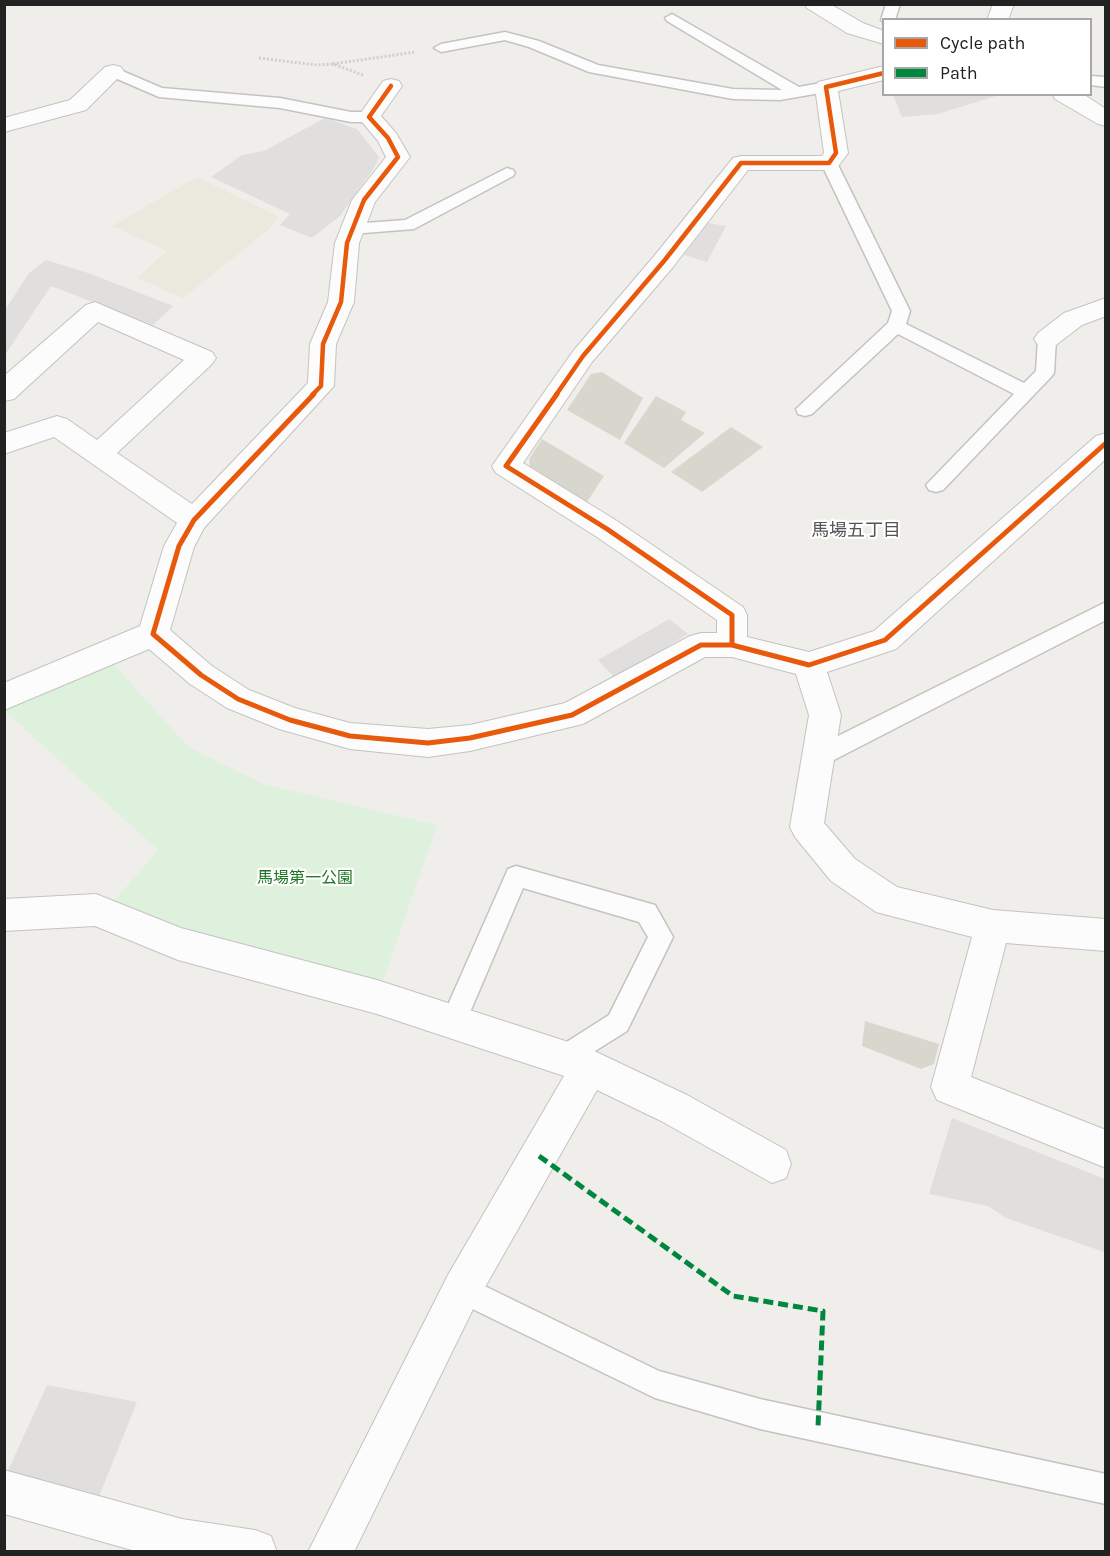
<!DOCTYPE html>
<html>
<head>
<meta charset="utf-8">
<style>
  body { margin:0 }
  #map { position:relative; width:1110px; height:1556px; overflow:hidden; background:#f0eeeb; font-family:Karla,sans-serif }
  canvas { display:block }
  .frame { position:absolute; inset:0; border:6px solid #222; pointer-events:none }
  .legend { position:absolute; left:882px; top:18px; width:210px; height:78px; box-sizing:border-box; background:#fff; border:2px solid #a7a7a7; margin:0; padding:8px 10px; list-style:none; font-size:18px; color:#222 }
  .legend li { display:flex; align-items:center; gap:12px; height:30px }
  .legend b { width:30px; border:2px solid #a7a7a7 }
</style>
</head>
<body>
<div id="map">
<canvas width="1110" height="1556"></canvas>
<div class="frame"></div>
<ul class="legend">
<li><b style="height:8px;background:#e8590c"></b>Cycle path</li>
<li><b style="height:8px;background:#00873e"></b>Path</li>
</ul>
</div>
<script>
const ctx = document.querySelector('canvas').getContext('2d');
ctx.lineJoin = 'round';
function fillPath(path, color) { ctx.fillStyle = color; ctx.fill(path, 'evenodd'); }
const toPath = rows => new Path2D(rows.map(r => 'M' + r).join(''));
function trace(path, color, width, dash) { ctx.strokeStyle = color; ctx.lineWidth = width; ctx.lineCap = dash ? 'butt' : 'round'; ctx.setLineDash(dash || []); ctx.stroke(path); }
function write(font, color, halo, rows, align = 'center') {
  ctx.font = font + ' Karla,"Noto Sans JP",sans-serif'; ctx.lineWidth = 4.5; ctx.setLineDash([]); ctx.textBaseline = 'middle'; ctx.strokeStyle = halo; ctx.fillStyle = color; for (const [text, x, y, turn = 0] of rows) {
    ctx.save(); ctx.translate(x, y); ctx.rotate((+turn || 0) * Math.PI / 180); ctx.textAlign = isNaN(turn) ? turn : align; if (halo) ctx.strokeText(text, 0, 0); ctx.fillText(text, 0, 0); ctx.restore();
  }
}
fillPath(toPath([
  [602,372,643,398,620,440,567,410,591,374],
  [656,396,686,412,681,420,705,433,664,468,624,443],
  [731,427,763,447,702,492,671,472],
  [542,439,604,476,585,505,530,468,529,459],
  [865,1021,939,1044,934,1064,921,1069,862,1046]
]), '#d8d7ce');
fillPath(toPath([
  [197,177,278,216,269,229,183,298,137,278,167,251,112,226]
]), '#e9e9dd');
fillPath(toPath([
  [105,654,188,747,263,784,437,825,383,981,164,927,115,900,158,850,5,711,4,697]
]), '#ddf1dd');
fillPath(toPath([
  [893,95,999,95,938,114,902,117],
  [325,118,357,129,379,157,374,168,340,216,312,238,280,225,290,214,211,177,242,155,264,151],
  [708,223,726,226,707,262,684,255],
  [46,260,91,274,173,306,153,325,51,286,5,355,5,310,29,273],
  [669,619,688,634,615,678,598,660],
  [952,1118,1105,1179,1104,1252,1006,1218,988,1206,929,1194],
  [47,1385,137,1402,98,1499,6,1475]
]), '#e0dfde');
const lane = toPath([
  [886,4,900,4,895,20,884,20,884,23,881,20,886,4],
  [672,14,799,87,826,82,834,87,826,92,780,100,733,99,589,72,529,47,505,40,441,52,434,48,441,44,505,32,539,41,598,65,733,89,782,90,667,21,665,18,672,14],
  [113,67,162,88,280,98,351,112,369,112,377,117,369,122,351,122,280,108,159,97,108,75,105,72,113,67],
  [1090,76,1106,77,1106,87,1090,85,1090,76],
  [829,158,837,163,910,311,906,324,1024,383,1036,371,1038,339,1041,335,1047,333,1053,335,1056,339,1054,373,1051,377,943,490,936,492,929,490,926,485,1014,394,898,334,812,414,805,416,798,414,796,409,888,323,892,311,821,163,829,158],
  [507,168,513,170,515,173,513,176,414,229,352,234,346,233,344,229,346,225,352,224,405,220,507,168],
  [1106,602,1106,620,828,763,820,765,812,763,809,756,812,749,1106,602],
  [516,866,655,905,673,937,627,1031,563,1071,554,1068,550,1059,554,1050,609,1015,648,937,639,922,523,888,462,1031,453,1035,444,1031,440,1023,508,869,516,866],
  [462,1275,659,1371,760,1399,1106,1474,1106,1504,760,1429,655,1398,452,1299,448,1289,452,1279,462,1275]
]);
const street = toPath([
  [804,4,830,4,863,23,884,31,884,44,847,33,807,8,804,4],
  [993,4,1014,4,1008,20,987,20,993,4],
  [113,65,121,67,124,72,86,110,4,132,4,118,70,100,105,67,113,65],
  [884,66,884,80,838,91,848,153,837,168,829,170,748,170,673,267,592,362,523,463,617,521,743,607,747,615,747,637,809,652,874,631,1096,436,1106,433,1106,459,896,649,827,672,841,715,824,823,855,859,897,887,993,910,1106,919,1106,951,1006,943,971,1077,1106,1130,1106,1168,937,1100,931,1087,972,937,876,912,831,881,795,837,790,827,809,715,796,674,732,657,705,657,583,724,470,751,428,757,350,749,279,729,227,708,190,684,149,649,4,710,4,683,140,626,164,546,177,523,54,437,4,454,4,433,57,416,67,419,97,440,184,360,98,322,14,399,4,401,4,376,86,305,95,302,212,352,216,358,212,364,117,453,192,504,308,383,310,344,328,302,335,243,352,200,386,157,378,141,358,117,383,81,391,79,399,81,402,86,381,116,396,133,410,157,375,202,359,243,354,302,336,344,334,386,204,528,194,547,170,630,212,666,249,690,295,708,350,723,428,729,470,725,565,703,690,636,701,633,717,633,717,620,597,537,496,473,492,466,574,350,655,255,733,158,741,156,822,156,824,153,815,87,818,82,884,66],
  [1052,94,1083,94,1106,109,1106,126,1098,124,1055,99,1052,94],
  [1106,298,1106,316,1082,325,1056,345,1047,348,1038,345,1034,339,1038,333,1064,313,1106,298],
  [96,894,181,928,377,980,590,1049,687,1095,786,1150,791,1164,786,1178,772,1183,661,1121,597,1090,476,1303,354,1552,308,1552,448,1275,564,1076,377,1014,178,960,95,926,4,931,4,899,96,894],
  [4,1470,182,1519,255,1530,271,1536,277,1552,139,1552,4,1514,4,1470]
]);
trace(lane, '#c3c3c1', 3);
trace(street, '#c3c3c1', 2);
trace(toPath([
  [259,58,316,65,333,64],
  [363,75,333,64,416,52]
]), '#d6cccb', 3, [2, 2]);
fillPath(lane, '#fdfcfc');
fillPath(street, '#fdfcfc');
trace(toPath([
  [539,1156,733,1296,823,1311,818,1427]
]), '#00873e', 5, [10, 5]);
trace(toPath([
  [312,395,321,386,323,344,341,302,347,243,364,200,398,157,388,138,369,117,391,86],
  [556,395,583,356,664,261,741,163,829,163,836,153,826,87,884,73]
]), '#e8590c', 4.5);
trace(toPath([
  [314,394,194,520,179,546,153,634,201,675,238,699,290,720,350,736,428,743,470,738,572,715,701,645,732,645,809,665,885,640,1106,443],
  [557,394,506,466,607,529,732,615,732,645]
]), '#e8590c', 5);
write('16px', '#1b7525', '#fff', [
  ["馬場第一公園",305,878]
]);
write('18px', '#555', '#fff', [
  ["馬場五丁目",856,531]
]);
</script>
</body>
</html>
